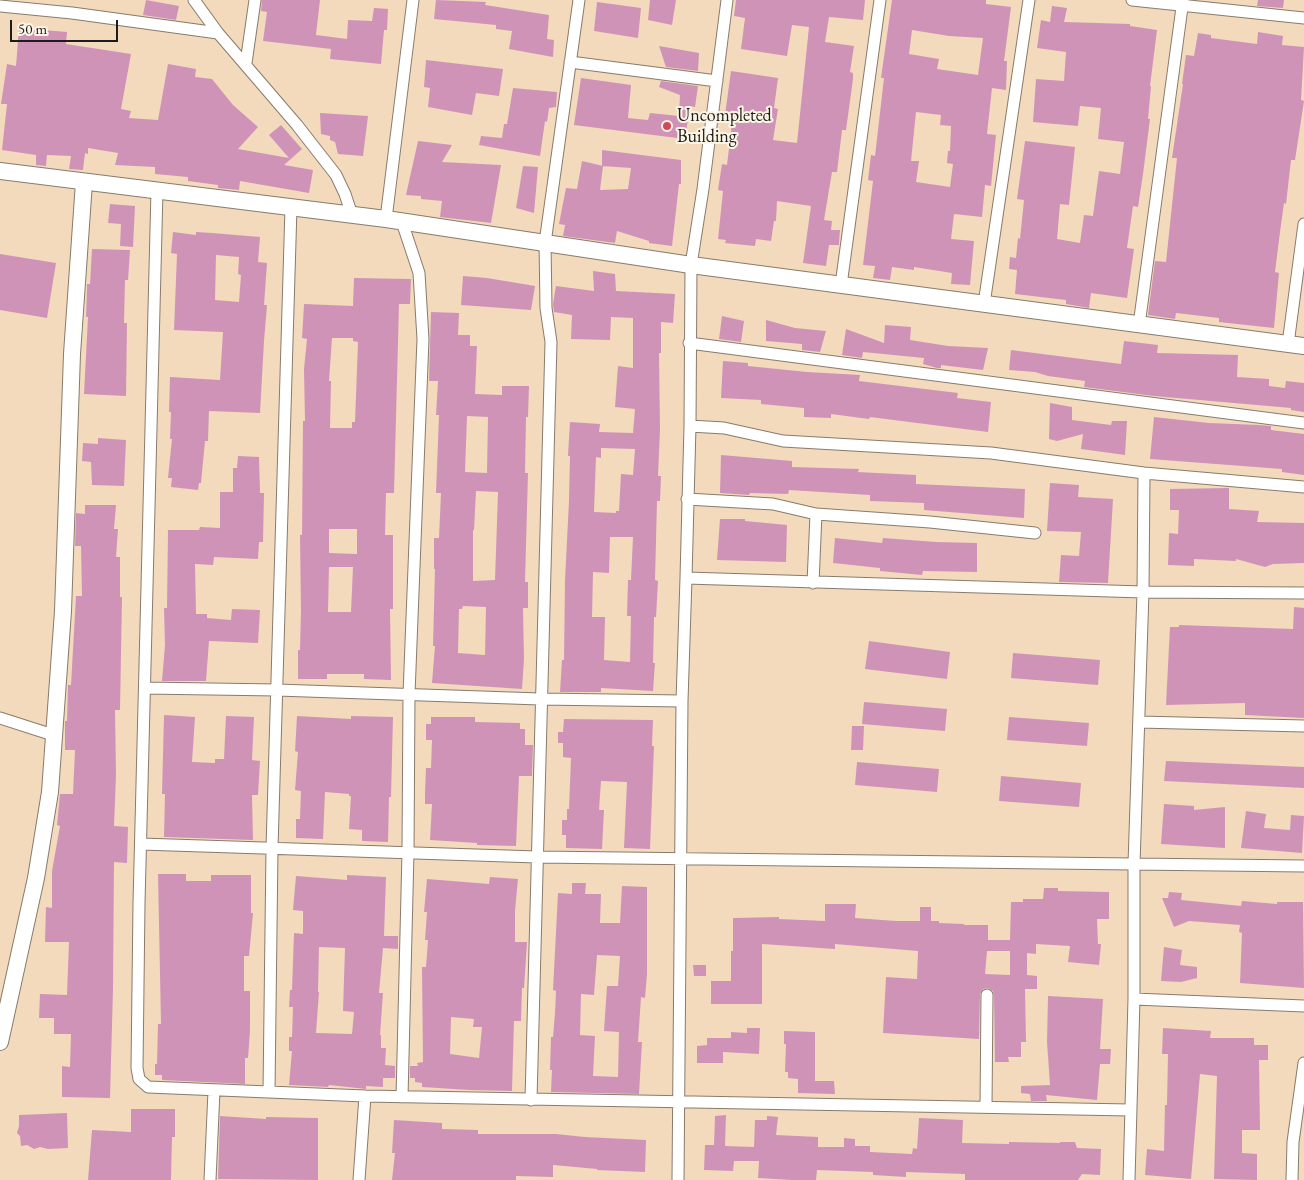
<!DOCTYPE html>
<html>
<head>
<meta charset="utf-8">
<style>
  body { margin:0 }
  #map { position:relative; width:1304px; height:1180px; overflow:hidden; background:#f3dabc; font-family:"EB Garamond",serif }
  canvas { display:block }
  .scale { position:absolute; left:10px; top:20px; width:108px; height:22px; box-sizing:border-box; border:2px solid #1c1c1c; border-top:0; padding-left:6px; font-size:15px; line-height:18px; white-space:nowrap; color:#1c1c1c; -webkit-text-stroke:4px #fcf5e5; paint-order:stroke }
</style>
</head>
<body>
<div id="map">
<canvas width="1304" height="1180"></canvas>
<div class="scale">50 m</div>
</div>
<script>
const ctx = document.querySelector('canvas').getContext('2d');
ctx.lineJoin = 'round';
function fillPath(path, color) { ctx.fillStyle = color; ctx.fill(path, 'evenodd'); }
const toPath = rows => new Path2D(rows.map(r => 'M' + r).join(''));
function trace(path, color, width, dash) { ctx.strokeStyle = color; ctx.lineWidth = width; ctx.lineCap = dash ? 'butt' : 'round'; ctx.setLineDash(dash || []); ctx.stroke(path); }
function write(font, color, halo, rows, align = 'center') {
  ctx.font = font + ' "EB Garamond",serif'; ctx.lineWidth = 4; ctx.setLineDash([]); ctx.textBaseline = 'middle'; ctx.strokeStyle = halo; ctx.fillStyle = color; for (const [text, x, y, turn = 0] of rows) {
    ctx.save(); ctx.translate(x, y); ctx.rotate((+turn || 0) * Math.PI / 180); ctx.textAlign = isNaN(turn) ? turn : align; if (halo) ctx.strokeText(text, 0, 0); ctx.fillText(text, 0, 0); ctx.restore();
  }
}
fillPath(toPath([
  [146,0,179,6,176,20,143,15],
  [262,0,320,0,316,35,347,39,348,20,372,21,374,8,388,9,387,30,384,30,381,64,330,59,331,49,263,41,267,12,261,11],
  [436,0,486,2,485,5,549,15,547,39,554,40,553,57,509,49,512,31,496,29,496,25,434,19],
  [650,0,676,0,672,25,648,20],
  [736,0,865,0,863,20,829,17,825,42,854,46,850,72,853,73,853,79,846,130,842,130,837,172,832,172,824,220,832,221,831,230,840,230,839,243,839,245,829,245,826,266,803,263,811,206,777,201,776,221,774,221,771,241,756,239,755,246,725,243,726,240,718,239,723,191,718,190,722,164,727,165,732,123,724,122,731,71,778,78,774,108,778,109,773,140,797,143,809,27,792,25,787,56,741,49,745,18,734,16],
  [892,0,986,0,986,4,1011,7,1004,61,1007,61,1006,90,992,88,987,134,996,135,991,186,985,185,982,217,954,214,951,239,974,241,970,285,951,284,952,273,914,267,914,270,892,267,890,280,873,278,875,266,863,265,873,181,868,180,871,155,875,156,884,78,881,78],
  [912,30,949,36,983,38,978,75,937,69,939,59,909,54],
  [916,112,941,115,940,125,951,126,950,151,948,151,947,163,953,164,950,187,916,182,919,161,911,161],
  [1258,0,1284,0,1283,8,1257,6],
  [597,2,641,8,638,38,594,31],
  [1052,6,1067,8,1064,22,1130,24,1130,26,1157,30,1150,86,1151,86,1148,119,1150,119,1143,174,1138,207,1133,206,1127,248,1134,249,1127,298,1091,293,1089,308,1066,304,1066,300,1015,294,1017,270,1009,269,1010,257,1016,258,1018,238,1020,239,1024,200,1017,199,1025,141,1075,147,1069,205,1060,204,1057,239,1080,243,1084,215,1093,216,1099,171,1120,174,1124,142,1098,139,1101,108,1080,106,1078,126,1033,122,1036,79,1064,81,1066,52,1037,48,1041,20,1050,22],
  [19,28,67,32,66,44,131,54,121,109,131,111,129,118,158,120,168,64,196,69,195,77,212,79,233,105,258,127,238,149,289,158,269,135,281,125,302,149,284,165,313,170,309,193,240,181,239,190,218,188,218,185,188,181,188,177,155,174,155,167,115,165,118,153,88,148,88,154,85,153,83,170,69,169,71,156,47,155,46,166,36,165,36,155,2,150,7,104,1,104,7,64,16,66],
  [1258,32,1283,36,1282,45,1304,47,1301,100,1304,101,1295,160,1291,160,1286,204,1284,203,1280,232,1275,272,1279,273,1274,328,1219,322,1219,318,1176,313,1175,319,1148,315,1155,261,1166,262,1177,158,1172,158,1183,84,1182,84,1186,55,1194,56,1198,33,1211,35,1211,38,1257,44],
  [659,46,699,53,698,71,666,67],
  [426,60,503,69,499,96,476,93,472,115,428,107,430,88,424,87],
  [581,78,631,85,628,118,648,120,650,113,679,116,680,95,659,87,661,81,698,86,695,107,690,106,685,139,574,125],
  [513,88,557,92,556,107,549,108,547,122,545,121,540,156,479,145,481,136,502,138,504,124,507,124],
  [320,113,368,116,363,156,338,154,335,142,330,140,330,136,321,134],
  [418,141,452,145,442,162,501,165,491,223,440,217,442,201,421,199,421,196,406,195],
  [602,150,681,160,681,184,679,184,672,246,649,243,649,241,617,231,615,243,563,236,565,225,559,224,566,188,577,189,582,161,603,166,600,190,628,189,631,168,602,166],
  [523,166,538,167,534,213,516,208],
  [110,204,135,206,133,247,120,246,121,224,108,223],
  [173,232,196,235,196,232,212,233,260,237,258,262,267,263,264,305,267,305,264,341,260,413,209,411,208,441,205,441,201,483,199,483,198,490,171,487,172,478,168,478,172,439,170,439,171,412,169,412,170,377,220,380,223,332,174,330,177,254,171,253],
  [216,255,239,257,238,274,241,275,239,302,215,300],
  [92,249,130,250,128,280,125,280,124,323,127,323,126,396,84,394,88,317,86,317,87,289,87,284,90,284],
  [0,254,56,263,47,318,0,310],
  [593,271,615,274,616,291,675,294,673,323,661,322,661,353,659,353,660,430,658,476,661,476,660,501,657,501,655,580,658,581,656,617,654,617,653,663,655,663,653,691,601,688,601,692,560,692,562,660,564,660,565,580,569,501,570,456,568,456,570,422,600,424,599,432,633,433,635,409,615,407,618,366,633,368,633,318,611,317,610,340,571,339,572,315,554,312,553,304,556,286,594,291],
  [601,448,635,449,633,475,621,474,619,511,616,511,616,513,594,512,596,457,601,458],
  [610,537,633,537,631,580,628,580,627,616,631,616,630,662,604,660,605,617,592,617,593,572,609,573],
  [463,276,487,278,535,286,531,310,461,305],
  [354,278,411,279,410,304,399,304,394,493,386,493,385,535,393,535,393,609,390,609,391,680,364,679,364,674,327,674,327,679,298,679,298,650,300,650,301,611,300,535,302,535,303,421,305,421,304,369,307,339,302,338,304,304,353,306],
  [332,338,353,338,353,341,358,342,355,422,352,422,352,428,330,428,331,381,329,381],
  [329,529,357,529,357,554,329,553],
  [329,567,353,567,351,612,328,612],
  [431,312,459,313,458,335,470,335,470,346,477,346,475,394,502,395,502,386,529,386,528,417,526,417,525,473,528,473,525,582,528,582,528,608,523,608,524,659,522,689,432,683,435,646,433,646,435,569,434,569,434,538,439,538,441,493,436,493,439,415,436,415,438,381,429,381],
  [467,416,488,417,487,473,465,472],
  [476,491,498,492,495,580,473,581,473,530,474,530],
  [463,606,486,607,485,655,458,653,459,609,462,609],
  [722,316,744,321,741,342,719,339],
  [766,320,795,328,826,331,820,352,802,350,802,344,766,341],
  [885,325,911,327,910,340,948,346,988,348,983,370,941,365,941,368,937,368,923,364,924,358,863,352,862,358,842,355,846,329,884,343],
  [1124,341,1158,345,1157,353,1238,355,1237,377,1269,379,1269,386,1285,388,1286,381,1304,383,1304,412,1291,410,1291,408,1154,396,1084,387,1085,381,1048,376,1035,372,1009,370,1011,350,1121,364],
  [723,361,748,363,748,366,807,372,860,375,859,381,958,393,957,398,991,402,988,432,870,417,869,419,831,414,831,418,804,417,804,408,761,404,761,400,721,398],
  [1050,403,1072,407,1072,420,1111,425,1112,421,1127,421,1125,455,1081,449,1083,434,1057,441,1049,439],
  [1154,417,1209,423,1259,425,1271,426,1271,430,1304,434,1304,475,1282,472,1282,469,1150,459],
  [98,438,126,440,124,486,92,485,91,462,82,461,83,443,98,444],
  [721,455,792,461,792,467,859,469,858,472,916,475,916,484,1025,489,1024,518,924,510,924,503,870,501,870,495,789,490,788,494,750,493,749,495,720,493],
  [238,456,259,457,260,493,264,493,263,542,259,542,258,559,214,557,213,565,195,564,196,614,207,614,207,618,231,620,232,609,260,610,258,643,209,641,206,681,162,681,165,645,164,608,167,608,168,530,199,530,200,527,220,528,220,492,233,492,233,468,237,468],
  [1050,483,1079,485,1078,497,1113,499,1108,583,1059,582,1061,555,1079,556,1081,532,1047,531],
  [1229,488,1229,509,1259,511,1257,522,1304,523,1304,563,1273,564,1265,567,1236,559,1236,561,1194,559,1194,566,1168,565,1169,533,1178,534,1179,510,1170,510,1170,489],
  [85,505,116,505,114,529,118,529,116,557,120,557,120,597,122,597,120,710,115,710,116,775,114,826,128,827,127,863,114,862,113,989,110,1098,62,1097,62,1066,70,1067,71,1034,54,1034,54,1018,39,1018,40,994,67,995,69,942,45,942,46,907,52,908,52,871,60,826,57,825,60,794,73,794,75,750,65,750,65,721,67,721,68,685,71,685,76,596,82,596,81,546,75,546,76,513,85,514],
  [720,519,745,519,745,521,787,525,786,562,717,560],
  [835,538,882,543,883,538,936,542,977,543,977,572,923,571,922,575,880,571,880,568,833,563],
  [1294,607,1304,608,1304,718,1245,715,1245,703,1166,705,1170,627,1179,627,1179,625,1293,629],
  [869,641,950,652,947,679,865,669],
  [1013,653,1100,660,1098,685,1011,678],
  [864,702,947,709,945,731,862,724],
  [164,715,195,717,192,762,215,763,215,759,224,759,226,716,254,717,252,760,260,761,258,795,252,795,253,840,164,837,165,794,162,794],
  [297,716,351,719,351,716,393,717,391,797,389,797,388,842,362,841,362,830,349,829,351,796,349,796,349,794,325,792,323,839,296,838,296,819,300,819,301,791,295,790,298,752,295,751],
  [431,717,475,717,475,722,520,723,520,729,525,729,525,745,533,745,532,776,519,776,516,846,477,845,477,843,430,840,432,804,425,804,425,793,426,768,431,768,432,740,426,740,426,724,431,724],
  [1009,717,1089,723,1087,746,1007,740],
  [564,719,653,720,652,746,654,746,650,849,624,848,627,782,601,781,599,810,604,810,602,849,566,848,566,835,562,835,562,820,567,820,567,809,569,809,571,758,563,757,563,743,558,743,558,732,563,732],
  [852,726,864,726,863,750,851,750],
  [1166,761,1304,767,1304,788,1164,781],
  [857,762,939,769,937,792,855,785],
  [1001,776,1081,783,1079,807,999,801],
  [1164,804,1194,806,1194,810,1225,807,1225,848,1161,844],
  [1246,811,1266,814,1264,828,1290,830,1291,815,1304,816,1302,853,1241,848],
  [158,874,186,874,186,881,211,881,211,875,251,875,251,913,253,913,249,956,244,956,244,991,250,991,250,1031,248,1058,245,1058,245,1084,162,1080,162,1075,155,1075,155,1064,157,1064,158,1024,161,1024],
  [347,875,386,877,384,936,398,936,398,949,383,948,379,993,383,993,380,1035,381,1035,381,1048,386,1048,385,1065,395,1066,395,1078,383,1078,383,1087,366,1086,366,1089,329,1085,328,1087,289,1085,292,1051,289,1051,289,1037,292,1037,293,1007,289,1007,290,990,292,990,294,933,303,934,303,911,293,910,296,876,347,880],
  [319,947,345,948,343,1011,354,1012,352,1034,316,1033,319,992,318,992],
  [490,877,518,879,515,911,515,942,527,942,524,988,522,988,521,1021,514,1021,512,1091,470,1090,422,1087,422,1083,415,1082,415,1078,410,1078,410,1066,418,1066,417,1063,423,1062,422,967,426,967,428,940,425,940,427,912,424,912,427,879,489,884],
  [451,1017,474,1019,473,1027,482,1027,479,1058,450,1054],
  [572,883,586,883,585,894,601,894,600,923,620,923,622,886,647,887,647,974,645,998,641,997,638,1042,642,1042,639,1094,551,1092,552,1070,550,1070,551,1037,553,1037,555,1013,556,991,553,990,558,893,572,894],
  [597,955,620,956,618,986,607,986,604,1031,619,1032,618,1077,593,1076,595,1036,580,1035,581,994,594,995],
  [1044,888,1058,888,1058,891,1109,892,1109,919,1097,919,1098,944,1101,944,1099,965,1068,962,1070,946,1036,944,1036,954,1027,953,1027,975,1037,976,1037,989,1025,989,1026,1042,1021,1042,1021,1057,1008,1057,1009,1062,995,1062,994,995,993,991,988,988,983,989,980,994,979,1039,883,1033,886,977,917,979,918,951,835,944,835,949,762,944,762,1004,711,1004,711,981,731,981,731,951,733,951,733,918,779,917,779,919,825,921,825,904,856,904,855,918,896,921,920,921,920,907,931,907,931,921,939,921,939,923,964,924,964,925,988,925,988,940,1010,940,1011,902,1023,902,1023,899,1043,899],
  [987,951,1010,951,1010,975,985,974],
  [1169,892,1182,893,1181,900,1241,906,1242,901,1277,904,1277,902,1303,902,1304,988,1240,983,1242,933,1239,932,1240,925,1189,921,1174,927,1162,898,1168,898],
  [1164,947,1182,950,1180,965,1197,967,1197,978,1181,982,1161,981],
  [693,965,706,965,706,976,694,976],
  [1048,996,1103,999,1100,1049,1111,1049,1110,1064,1100,1064,1097,1100,1046,1095,1047,1101,1031,1101,1030,1094,1021,1093,1021,1086,1050,1085,1047,1042],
  [747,1028,760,1028,759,1054,723,1052,723,1063,697,1063,697,1046,707,1045,707,1038,731,1038,731,1032,747,1033],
  [1163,1028,1211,1031,1210,1038,1254,1038,1254,1045,1268,1045,1268,1060,1259,1060,1260,1130,1242,1130,1242,1153,1257,1154,1257,1180,1214,1179,1217,1076,1200,1074,1191,1179,1145,1175,1147,1149,1164,1151,1165,1105,1167,1105,1168,1054,1162,1054],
  [784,1031,815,1032,815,1081,834,1081,835,1094,798,1093,798,1079,788,1078,788,1072,785,1072,786,1044,784,1044],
  [131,1109,175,1109,175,1137,172,1137,171,1180,88,1180,92,1130,131,1132],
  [67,1113,68,1148,48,1149,40,1147,34,1149,27,1145,21,1146,20,1136,17,1133,19,1126,19,1115],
  [726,1115,725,1146,754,1147,755,1120,767,1120,767,1116,778,1117,776,1135,818,1137,818,1147,844,1147,844,1138,855,1139,855,1146,870,1146,870,1152,912,1154,913,1148,917,1149,919,1118,963,1120,962,1143,1009,1144,1009,1142,1060,1143,1060,1142,1075,1142,1077,1148,1101,1149,1100,1175,1082,1174,1078,1180,965,1180,965,1174,906,1172,906,1177,873,1175,873,1172,817,1170,816,1180,792,1180,758,1178,759,1161,734,1161,733,1171,704,1170,705,1145,714,1145,715,1116],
  [220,1116,266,1119,266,1117,318,1118,318,1180,218,1179],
  [394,1120,442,1123,442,1129,478,1130,478,1134,556,1134,585,1137,646,1140,645,1172,597,1170,597,1169,553,1165,553,1177,516,1176,516,1180,392,1180,395,1153,392,1153]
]), '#d093b8');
const street = toPath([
  [194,0,218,33,297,125,336,175,345,194,352,215],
  [727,0,703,189,691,265,690,426,686,578,1143,592,1304,593],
  [1132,0,1304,18],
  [0,6,72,13,218,33],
  [570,62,717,81],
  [246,63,255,0],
  [157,190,139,903,137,1068,139,1079,148,1087,365,1096,1130,1110],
  [386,219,413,0],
  [841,285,880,0],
  [984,304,1029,0],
  [1139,325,1183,0],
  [689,343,1304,423],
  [1288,344,1304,224],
  [690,426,724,428,783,441,991,453,1144,473,1304,487],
  [687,499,773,504,816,514,813,583],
  [816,514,930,522,1035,533],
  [145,688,277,690,540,699,682,701],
  [0,718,53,735],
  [1139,722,1304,726],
  [141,844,537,857,1304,866],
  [1134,999,1304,1006],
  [269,1092,272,848,291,207],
  [402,1097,408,852,409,694,423,339,419,273,402,222],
  [531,1100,551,342,546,308,545,243,579,0],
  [986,1107,987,995],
  [210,1180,214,1091],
  [359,1180,365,1096],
  [678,1180,682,701,686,578],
  [1129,1180,1134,999,1134,864,1143,592,1144,473],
  [1292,1180,1293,1142,1304,1063]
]);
const secondary = toPath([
  [0,171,386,219,691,265,1304,346],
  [0,1042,36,878,50,792,63,611,72,354,84,182]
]);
trace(street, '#887b6c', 13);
trace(secondary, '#887b6c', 18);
trace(street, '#fff', 11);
trace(secondary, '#fff', 16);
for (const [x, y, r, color] of [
  [667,126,5,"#d1495b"]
]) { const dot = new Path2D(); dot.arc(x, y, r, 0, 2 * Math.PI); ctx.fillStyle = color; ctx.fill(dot); trace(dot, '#fcf5e5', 2); }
write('18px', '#1c1c1c', '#fcf5e5', [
  ["Uncompleted",677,116],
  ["Building",677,137]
], 'left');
</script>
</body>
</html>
